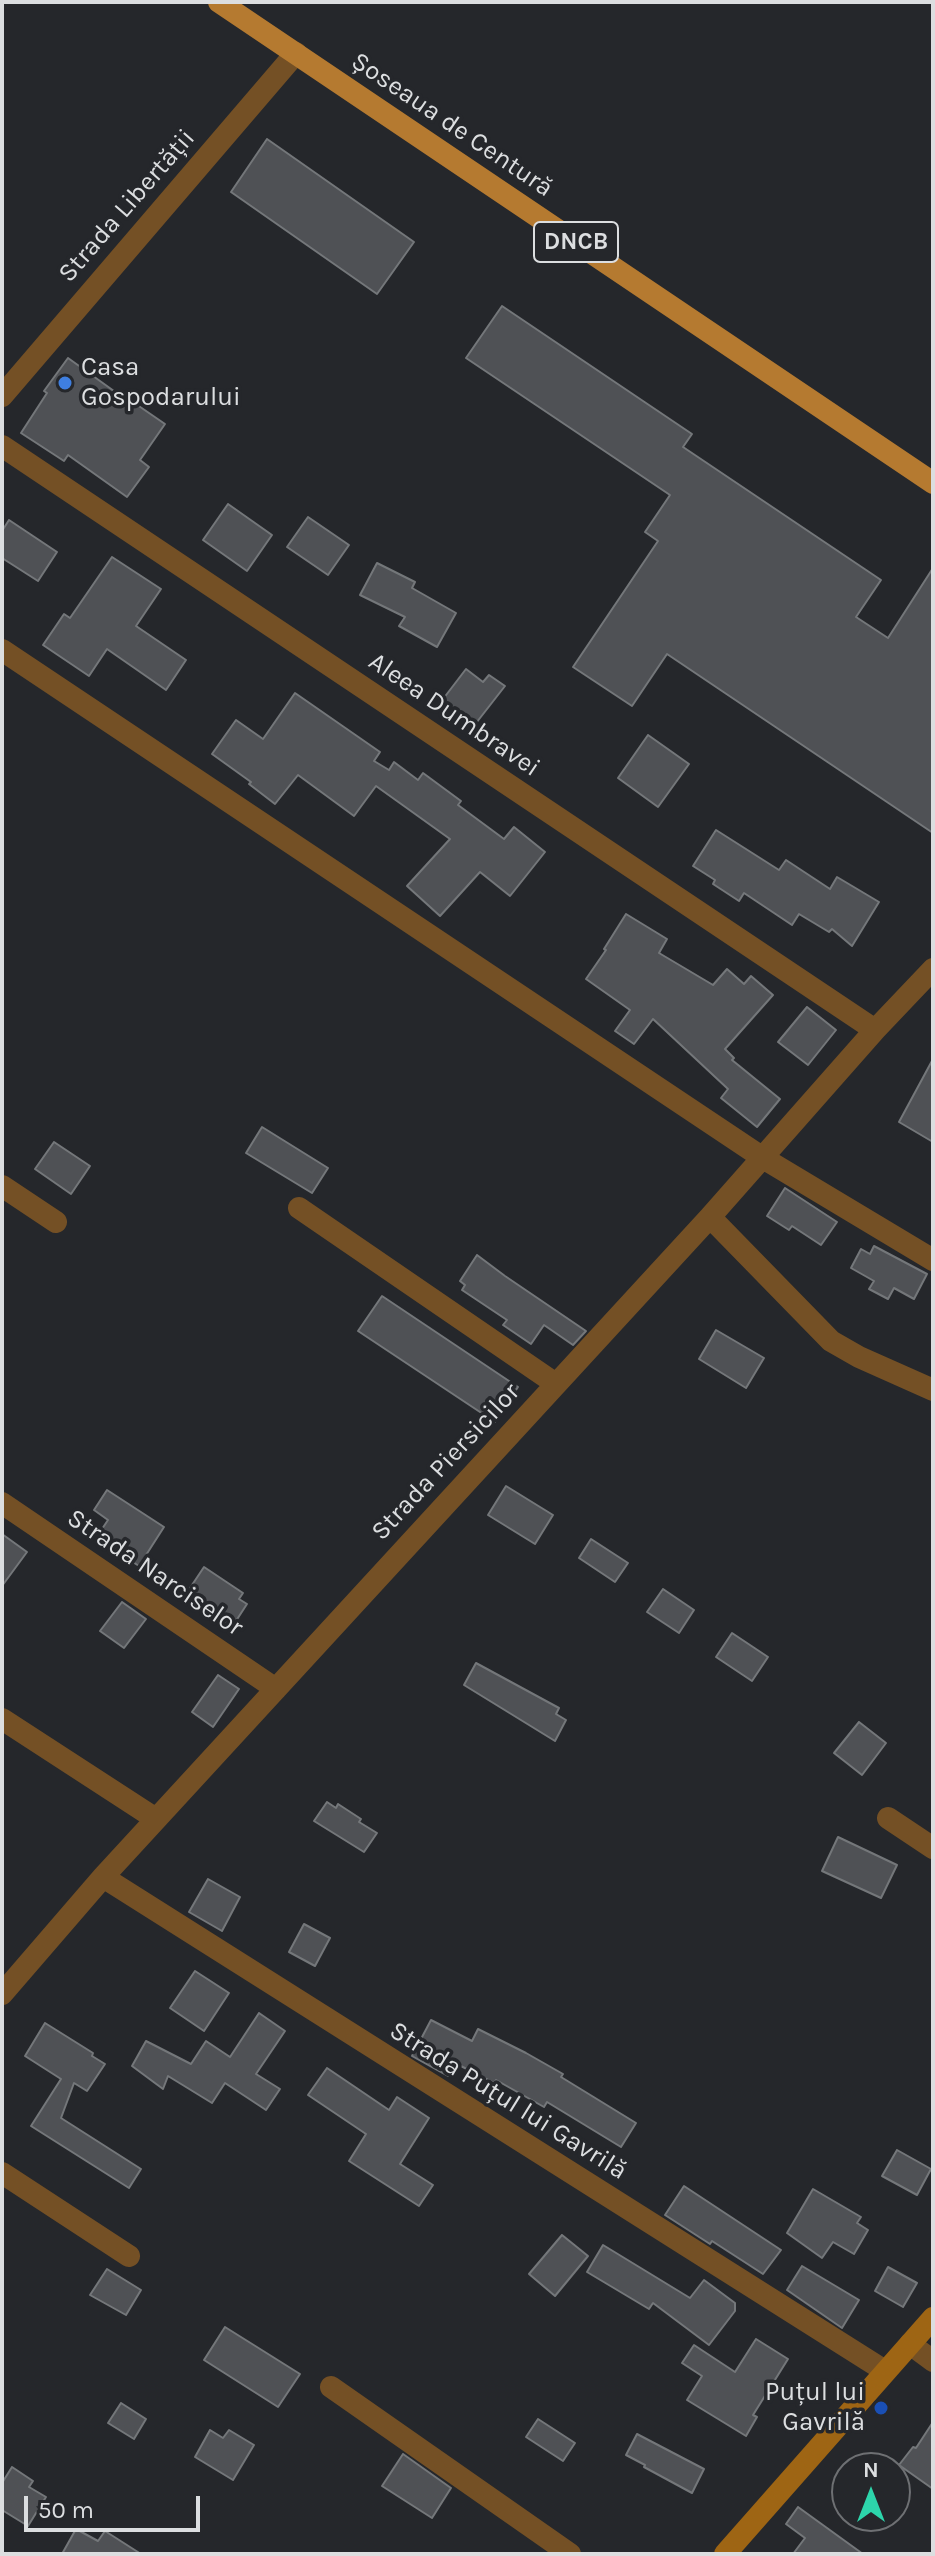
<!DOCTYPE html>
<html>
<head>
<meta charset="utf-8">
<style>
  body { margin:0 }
  #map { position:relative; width:935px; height:2556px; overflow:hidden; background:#25272b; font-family:Karla,sans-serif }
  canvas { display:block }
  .frame { position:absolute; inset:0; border:4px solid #dcdee0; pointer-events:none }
  .north { position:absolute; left:831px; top:2452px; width:80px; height:80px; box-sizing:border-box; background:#25272b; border:2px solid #6e7073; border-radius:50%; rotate:0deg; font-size:22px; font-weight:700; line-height:32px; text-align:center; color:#dcdee0 }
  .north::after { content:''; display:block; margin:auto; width:28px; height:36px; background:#2dd5ab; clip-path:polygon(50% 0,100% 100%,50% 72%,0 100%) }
  .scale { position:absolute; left:24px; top:2496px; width:176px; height:36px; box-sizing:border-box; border:4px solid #dcdee0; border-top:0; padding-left:10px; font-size:24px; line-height:28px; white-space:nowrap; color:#dcdee0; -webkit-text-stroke:6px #25272b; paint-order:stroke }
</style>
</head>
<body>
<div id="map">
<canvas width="935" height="2556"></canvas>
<div class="frame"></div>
<div class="north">N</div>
<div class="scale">50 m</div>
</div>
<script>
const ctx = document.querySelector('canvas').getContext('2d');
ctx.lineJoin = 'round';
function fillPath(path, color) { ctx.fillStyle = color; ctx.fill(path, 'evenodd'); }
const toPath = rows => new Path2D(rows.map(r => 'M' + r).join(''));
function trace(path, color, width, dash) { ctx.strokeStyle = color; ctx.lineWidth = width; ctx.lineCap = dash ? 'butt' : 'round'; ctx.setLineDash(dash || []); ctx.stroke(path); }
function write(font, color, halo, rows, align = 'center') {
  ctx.font = font + ' Karla,sans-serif'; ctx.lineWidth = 7; ctx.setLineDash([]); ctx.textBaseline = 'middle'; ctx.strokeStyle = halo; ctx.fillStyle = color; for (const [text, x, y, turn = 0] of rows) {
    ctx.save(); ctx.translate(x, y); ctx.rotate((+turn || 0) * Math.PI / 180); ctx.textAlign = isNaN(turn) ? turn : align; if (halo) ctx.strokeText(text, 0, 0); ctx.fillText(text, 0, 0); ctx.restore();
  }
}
const building = toPath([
  [267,139,414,242,377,294,231,192,267,139],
  [502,306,692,434,683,447,881,580,856,617,888,638,933,568,933,833,667,654,632,706,573,667,658,541,645,532,670,495,466,358,502,306],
  [68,358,132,404,133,402,165,424,140,460,149,467,127,497,68,455,64,461,21,433,47,393,44,391,68,358],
  [228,504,272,535,247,571,203,540,228,504],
  [308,517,349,545,328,575,287,547,308,517],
  [9,520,57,552,38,581,2,558,2,531,9,520],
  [112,557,161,589,136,626,186,660,166,690,107,649,89,676,43,645,64,614,70,618,112,557],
  [377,563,415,582,412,588,456,613,437,647,399,626,405,617,360,595,377,563],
  [466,669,483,682,489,675,505,686,473,727,440,703,466,669],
  [295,693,380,752,374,761,389,770,394,762,418,780,423,773,461,801,458,805,504,839,514,827,545,852,510,896,480,872,440,916,407,886,450,839,376,786,354,816,298,775,275,804,249,784,251,782,212,754,236,720,263,739,295,693],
  [648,735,689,764,658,807,618,778,648,735],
  [716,830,779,870,786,860,830,889,837,877,879,902,852,946,832,929,829,932,799,914,792,925,744,893,739,901,713,884,715,880,693,866,716,830],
  [626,914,667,939,659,953,713,985,727,969,744,984,751,976,773,995,725,1049,734,1058,732,1060,780,1099,757,1127,721,1098,728,1089,653,1019,634,1044,615,1031,630,1010,586,979,606,950,604,949,626,914],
  [807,1007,836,1030,808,1065,778,1042,807,1007],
  [933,1059,933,1142,899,1122,933,1059],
  [262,1127,328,1168,312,1193,246,1153,262,1127],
  [54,1142,90,1166,71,1194,35,1169,54,1142],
  [785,1188,837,1222,821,1245,792,1226,789,1230,767,1216,785,1188],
  [874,1246,927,1274,914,1299,894,1288,888,1299,869,1289,874,1281,851,1268,861,1249,870,1254,874,1246],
  [477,1255,505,1276,586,1331,573,1345,544,1325,531,1344,503,1325,507,1320,462,1290,465,1285,460,1281,477,1255],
  [382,1296,518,1387,495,1422,358,1331,382,1296],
  [716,1330,764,1358,746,1388,699,1359,716,1330],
  [506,1486,553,1515,535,1544,488,1515,506,1486],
  [107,1490,164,1527,139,1566,96,1538,108,1520,94,1510,107,1490],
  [2,1534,27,1552,2,1586,2,1534],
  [591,1539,628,1563,615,1582,579,1558,591,1539],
  [204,1567,243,1593,239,1599,247,1604,234,1624,229,1621,225,1627,202,1612,206,1607,186,1594,204,1567],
  [663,1589,694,1610,679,1633,647,1612,663,1589],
  [122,1602,146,1619,124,1648,100,1631,122,1602],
  [732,1633,768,1657,752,1681,716,1657,732,1633],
  [476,1663,559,1708,556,1714,566,1720,555,1741,464,1685,476,1663],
  [218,1675,239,1689,213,1727,192,1712,218,1675],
  [859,1722,886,1743,862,1775,834,1753,859,1722],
  [327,1802,336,1808,338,1804,361,1819,359,1822,377,1833,364,1852,314,1821,327,1802],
  [838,1837,897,1865,881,1898,822,1871,838,1837],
  [208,1879,240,1897,222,1931,189,1912,208,1879],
  [304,1924,330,1938,315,1966,289,1952,304,1924],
  [195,1971,229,1993,204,2031,170,2008,195,1971],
  [259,2013,285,2031,256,2074,280,2089,266,2110,225,2083,212,2103,168,2076,163,2089,132,2066,146,2041,191,2064,206,2041,230,2057,259,2013],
  [431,2020,472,2041,478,2029,526,2053,563,2074,561,2077,636,2123,621,2147,547,2102,544,2107,496,2080,494,2083,455,2063,448,2076,412,2056,431,2020],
  [45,2023,93,2053,92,2056,105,2064,87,2091,74,2083,61,2118,141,2169,129,2188,31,2126,61,2079,25,2056,45,2023],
  [327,2068,389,2110,397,2097,429,2118,400,2164,433,2185,419,2206,349,2161,366,2134,308,2095,327,2068],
  [897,2150,931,2169,917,2195,882,2176,897,2150],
  [684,2186,781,2250,763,2274,712,2241,710,2244,665,2215,684,2186],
  [813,2189,861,2217,857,2223,868,2230,854,2254,833,2242,822,2258,787,2233,813,2189],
  [562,2235,588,2256,555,2296,529,2274,562,2235],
  [603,2245,690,2298,704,2280,735,2303,735,2311,709,2345,653,2303,649,2309,587,2272,603,2245],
  [802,2266,859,2300,842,2328,787,2290,802,2266],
  [888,2267,917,2283,903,2307,875,2291,888,2267],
  [107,2269,141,2290,126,2315,90,2295,107,2269],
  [225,2327,300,2374,278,2407,204,2360,225,2327],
  [756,2339,788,2359,753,2415,757,2417,746,2436,687,2400,702,2376,682,2363,694,2345,735,2372,756,2339],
  [121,2403,146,2419,134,2439,108,2423,121,2403],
  [538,2419,575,2443,563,2461,526,2437,538,2419],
  [933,2422,933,2489,899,2465,913,2447,916,2448,933,2422],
  [210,2430,223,2438,229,2430,254,2445,233,2480,195,2457,210,2430],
  [637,2434,704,2469,692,2493,644,2467,645,2465,626,2455,637,2434],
  [403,2454,451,2488,432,2518,382,2486,403,2454],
  [12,2467,33,2481,29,2487,46,2497,28,2526,2,2510,2,2483,12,2467],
  [798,2507,863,2554,793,2554,805,2538,786,2524,798,2507],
  [76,2529,98,2541,105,2531,141,2554,62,2554,76,2529]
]);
fillPath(building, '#4f5155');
trace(building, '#74777a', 2);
trace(toPath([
  [2,396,296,53],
  [2,446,875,1030],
  [2,650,763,1158,933,1260],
  [2,1186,56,1222],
  [299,1208,556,1384],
  [710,1217,831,1341,859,1357,933,1390],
  [2,1503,276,1689],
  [2,1719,156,1819],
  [888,1818,933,1848],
  [103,1877,885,2371],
  [2,1994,103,1877,710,1217,875,1030,933,969],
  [2,2173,129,2256],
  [910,2344,933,2361],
  [331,2387,570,2554]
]), '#745025', 22);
trace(toPath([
  [725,2554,933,2318]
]), '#9e6514', 22);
trace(toPath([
  [219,2,933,483]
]), '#b57a30', 22);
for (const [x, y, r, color] of [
  [65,383,8,"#3f7fe0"],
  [881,2408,8,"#1a4fb4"]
]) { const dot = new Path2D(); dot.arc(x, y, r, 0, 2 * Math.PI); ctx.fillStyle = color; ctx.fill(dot); trace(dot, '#25272b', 3); }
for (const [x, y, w] of [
  [576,242,84]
]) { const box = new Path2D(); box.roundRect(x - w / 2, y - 20, w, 40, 6); ctx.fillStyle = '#25272b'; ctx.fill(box); trace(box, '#dcdee0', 2); }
write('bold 24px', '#dcdee0', null, [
  ["DNCB",576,242]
]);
write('26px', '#dcdee0', '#25272b', [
  ["Șoseaua de Centură",452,125,34],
  ["Strada Libertății",127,206,-49],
  ["Aleea Dumbravei",454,715,34],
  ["Strada Piersicilor",446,1462,-47],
  ["Strada Narciselor",155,1573,34],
  ["Strada Puțul lui Gavrilă",508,2101,32]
]);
write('26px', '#dcdee0', '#25272b', [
  ["Casa",81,368],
  ["Gospodarului",81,398],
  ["Puțul lui",865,2393,"right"],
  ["Gavrilă",865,2423,"right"]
], 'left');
</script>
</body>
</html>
